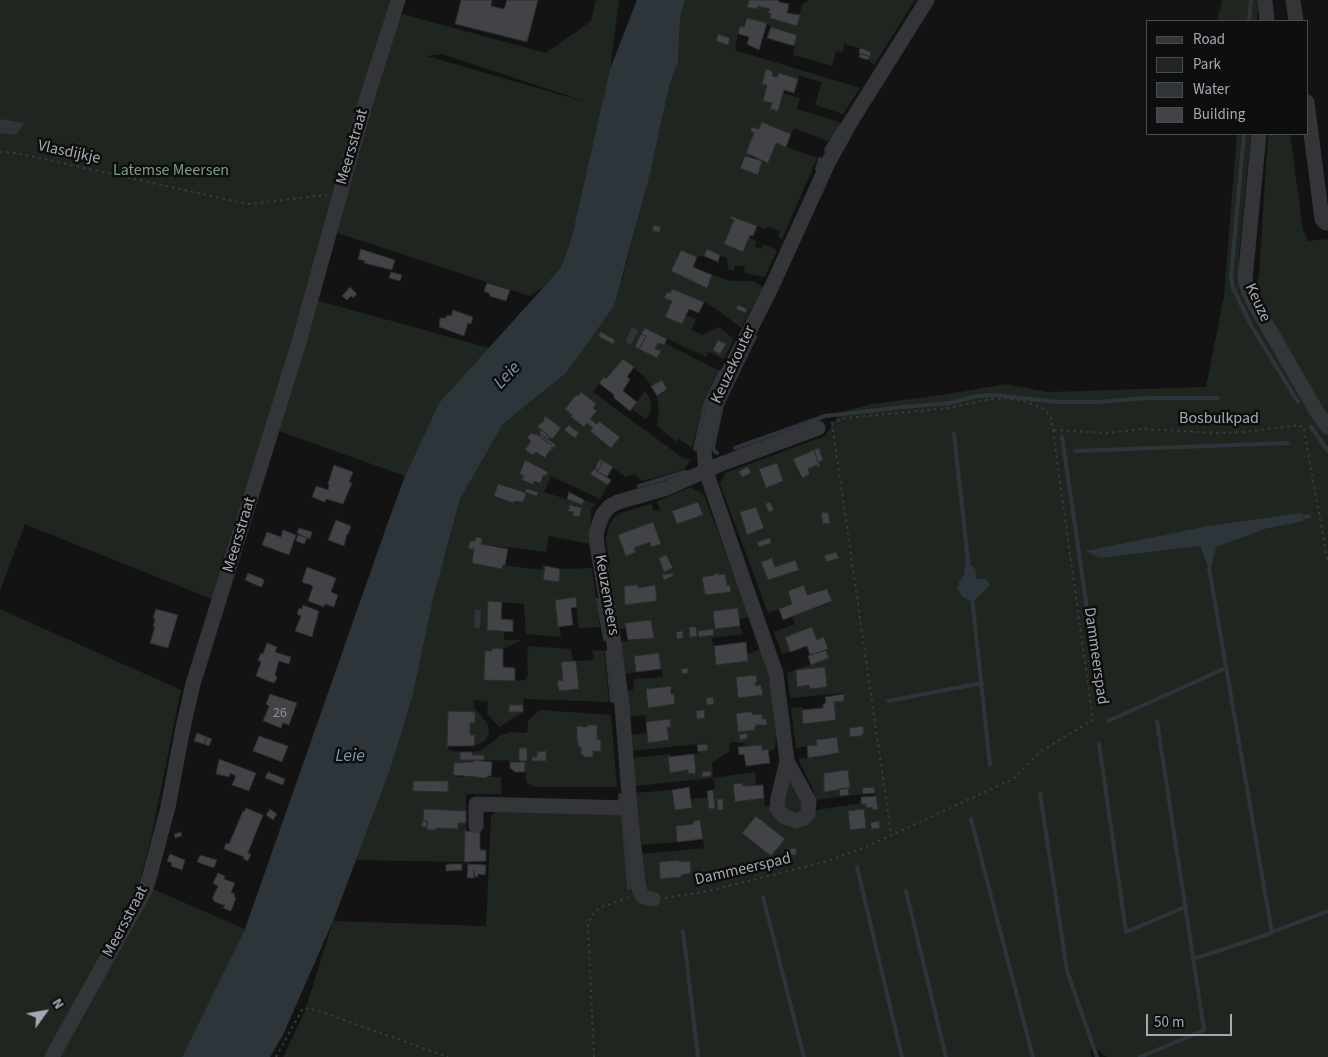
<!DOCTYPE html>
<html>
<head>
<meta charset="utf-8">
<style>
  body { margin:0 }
  #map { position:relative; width:1328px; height:1057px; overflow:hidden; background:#131314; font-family:"Source Sans 3",sans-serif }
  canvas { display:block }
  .legend { position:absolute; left:1146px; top:20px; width:162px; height:115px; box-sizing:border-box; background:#0e0e0f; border:1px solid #4b4c51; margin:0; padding:6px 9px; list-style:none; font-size:15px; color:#a6a9b3 }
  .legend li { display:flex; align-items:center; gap:10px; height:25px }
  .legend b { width:25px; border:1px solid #4b4c51 }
  .north { position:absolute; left:20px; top:987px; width:50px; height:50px; -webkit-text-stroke:4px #0e0e0f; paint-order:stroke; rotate:58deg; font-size:14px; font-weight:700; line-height:20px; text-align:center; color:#a6a9b3 }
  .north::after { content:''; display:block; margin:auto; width:18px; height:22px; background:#a6a9b3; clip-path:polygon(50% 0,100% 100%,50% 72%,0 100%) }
  .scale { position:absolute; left:1146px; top:1014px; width:86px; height:22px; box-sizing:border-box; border:2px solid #a6a9b3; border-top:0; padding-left:6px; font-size:15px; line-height:18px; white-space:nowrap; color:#a6a9b3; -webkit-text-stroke:4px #0e0e0f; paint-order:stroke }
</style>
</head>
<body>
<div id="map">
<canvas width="1328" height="1057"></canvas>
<ul class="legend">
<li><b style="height:6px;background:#343539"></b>Road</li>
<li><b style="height:14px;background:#1f2620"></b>Park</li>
<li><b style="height:14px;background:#2d353b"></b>Water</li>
<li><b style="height:14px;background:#424347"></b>Building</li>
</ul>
<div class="north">N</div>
<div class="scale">50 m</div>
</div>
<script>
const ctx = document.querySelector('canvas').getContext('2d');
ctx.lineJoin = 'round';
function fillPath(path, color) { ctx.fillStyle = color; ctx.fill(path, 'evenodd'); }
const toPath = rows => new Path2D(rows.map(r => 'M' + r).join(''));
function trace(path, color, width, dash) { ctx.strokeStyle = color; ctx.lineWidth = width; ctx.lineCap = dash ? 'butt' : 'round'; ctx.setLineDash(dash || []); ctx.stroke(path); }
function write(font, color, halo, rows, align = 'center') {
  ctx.font = font + ' "Source Sans 3",sans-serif'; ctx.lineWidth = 5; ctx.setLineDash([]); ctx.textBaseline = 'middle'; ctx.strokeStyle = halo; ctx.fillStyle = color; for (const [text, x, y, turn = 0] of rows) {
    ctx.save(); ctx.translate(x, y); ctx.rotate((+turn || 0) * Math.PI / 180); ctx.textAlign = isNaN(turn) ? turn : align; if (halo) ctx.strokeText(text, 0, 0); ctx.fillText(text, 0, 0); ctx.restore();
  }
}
fillPath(toPath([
  [0,0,390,0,377,41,390,45,399,13,546,53,591,21,596,0,619,0,610,69,571,240,560,269,548,284,530,296,331,231,219,602,25,524,0,591],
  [442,54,581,100,582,101,427,56],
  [685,0,749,0,747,6,757,8,757,6,770,9,769,13,787,23,797,26,802,4,809,0,915,0,874,65,868,60,871,52,860,48,844,44,843,52,836,51,832,66,793,55,797,34,771,27,767,23,747,18,744,27,739,27,735,50,860,88,843,114,815,105,822,82,799,76,798,79,779,73,777,77,772,76,773,72,766,70,762,83,767,85,763,100,772,103,770,109,778,111,783,93,800,98,797,109,840,122,828,141,794,128,791,134,762,122,759,129,752,127,750,130,754,133,746,153,751,156,750,158,745,156,740,168,758,175,762,161,768,163,776,143,817,158,782,239,778,237,780,232,767,226,765,229,732,216,730,218,734,220,724,244,743,252,749,237,756,241,755,246,761,249,763,244,777,250,765,277,745,273,744,266,735,266,734,271,728,269,727,258,707,250,704,256,697,257,681,250,671,271,707,287,712,275,730,281,753,281,763,287,741,328,718,310,704,302,672,289,670,293,667,292,664,298,672,301,665,317,681,324,686,315,696,319,691,330,703,335,719,327,734,339,724,359,709,352,706,357,645,328,635,347,657,358,661,351,655,349,658,343,663,345,665,343,718,370,703,404,692,448,679,439,677,442,657,426,659,411,657,396,665,392,667,389,662,380,651,386,644,376,623,359,606,379,604,378,593,392,683,458,691,460,683,470,642,481,634,474,626,477,600,459,590,474,608,485,600,499,551,476,544,492,581,504,584,500,595,504,591,510,590,544,549,536,546,552,481,544,476,537,475,541,469,541,468,549,474,549,472,563,502,569,503,565,542,570,543,565,545,566,543,580,558,582,560,569,592,568,600,627,579,628,575,597,556,600,561,637,526,634,524,604,488,601,487,630,504,631,504,640,522,640,503,649,492,648,492,651,485,651,515,681,525,680,528,674,527,656,529,646,571,649,573,661,561,663,563,680,559,691,579,688,576,661,594,660,592,650,604,651,609,702,524,699,523,705,509,705,509,712,523,712,499,727,487,714,488,702,474,700,474,708,481,715,488,725,489,734,485,741,474,746,474,735,470,735,470,723,475,723,475,712,453,711,448,712,448,750,460,752,460,760,473,760,473,762,454,763,453,775,460,777,501,777,502,794,466,794,466,811,424,809,422,827,427,827,429,830,436,830,436,828,458,829,458,823,466,823,464,862,356,860,391,767,413,695,433,599,460,499,503,424,566,373,622,279,650,174,670,83,678,62,680,18],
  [718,34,730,38,728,45,716,41],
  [577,395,596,411,590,419,597,424,599,421,620,436,611,448,591,432,593,428,587,423,584,427,571,417,572,415,565,409],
  [545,416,561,428,552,439,550,437,548,439,556,445,545,458,536,452,533,455,525,450,531,441,528,439,529,434,536,434,539,436,541,434,539,433,542,430,537,426,543,422],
  [525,460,548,472,540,483,534,481,532,484,523,481,524,476,524,466,522,465],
  [498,484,524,492,525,495,523,502,514,501,513,503,494,496],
  [572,505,582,508,579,517,573,516,574,512,568,510,570,506],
  [1222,0,1258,0,1257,21,1217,21],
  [1237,134,1251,134,1239,255,1240,286,1255,289,1259,275,1268,134,1290,134,1303,230,1308,241,1328,239,1328,1057,1107,1057,1095,1048,1090,1050,1092,1057,283,1057,305,1011,333,921,486,926,491,816,499,809,627,812,642,854,704,848,700,820,694,821,694,824,677,842,642,845,635,793,672,790,675,810,692,808,691,799,708,797,709,808,715,808,713,790,715,789,713,778,634,786,632,758,670,754,670,773,688,770,696,772,694,754,708,750,707,743,631,751,631,735,647,733,648,743,669,740,667,727,670,727,670,720,646,722,645,715,627,717,626,691,633,690,634,679,663,677,659,653,634,656,636,672,623,674,618,642,654,637,651,620,626,623,626,628,617,629,606,539,609,526,614,518,620,513,651,504,654,511,660,510,657,501,691,487,704,495,750,617,739,619,715,629,740,626,743,634,712,638,716,664,748,661,748,654,761,649,775,701,776,736,775,749,769,752,768,749,762,750,746,747,744,743,732,742,729,744,730,751,712,763,713,778,755,772,756,785,743,786,742,783,733,784,735,802,764,798,765,806,770,806,773,814,814,816,817,810,861,803,862,804,866,804,866,808,872,807,872,810,878,809,874,787,862,788,863,794,816,800,813,789,798,759,837,754,839,753,837,737,817,739,817,745,796,748,791,708,802,707,803,724,836,720,834,702,844,701,843,693,790,698,787,673,829,658,826,650,828,649,824,637,817,640,812,627,785,637,790,652,782,654,774,632,795,624,792,616,825,605,832,601,827,589,807,595,804,585,788,591,792,604,768,613,720,484,725,473,825,436,841,412,872,404,942,395,1006,384,1047,392,1206,387,1224,296],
  [819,448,823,460,818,462,820,467,818,468,817,465,808,469,810,473,808,475,800,477,793,459],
  [776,463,783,481,766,488,759,469],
  [698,502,703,515,677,524,672,511],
  [755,507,764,528,747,535,740,512],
  [1302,514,1303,521,1265,529,1215,547,1209,570,1200,546],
  [772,558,775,567,795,560,799,569,768,580,761,562],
  [965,561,977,579,989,585,973,601,959,582,964,575],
  [718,573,718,575,725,574,727,586,730,586,731,592,705,595,703,577,715,575,715,574],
  [637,585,638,588,655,586,657,601,626,605,624,586],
  [825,667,827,687,810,689,809,685,797,687,796,670],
  [756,675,757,682,755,683,756,686,761,685,763,695,738,698,736,677],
  [671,686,672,694,674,695,675,704,648,707,646,689],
  [752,712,753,715,762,714,762,719,766,719,767,724,756,725,754,730,738,732,736,714],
  [863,727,864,734,862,736,850,737,849,728],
  [848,771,849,795,840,796,839,789,824,791,824,773],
  [863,809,865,828,850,830,848,811],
  [756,816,784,839,771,856,742,833],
  [679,860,679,862,690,861,691,873,681,875,681,877,660,879,659,862],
  [316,300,489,348,439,403,405,476,276,430],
  [645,391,649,397,651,405,651,412,646,419,632,409],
  [0,609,181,690,151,838,141,877,153,889,245,929,182,1057,0,1057],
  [540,710,611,715,617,787,535,787,527,783,526,779,525,762,527,761,519,749,519,761,484,760,484,755,472,755,472,752,481,751,499,736,510,732,527,733,528,720],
  [587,725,597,725,597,739,601,740,601,751,593,751,593,757,581,753,581,747,578,742,577,741,577,726,587,727],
  [537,752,546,752,546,761,532,761,532,757,537,757],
  [788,778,804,799,800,814,787,814,782,797]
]), '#1f2620');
fillPath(toPath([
  [637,0,685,0,680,18,678,62,670,83,650,174,614,306,566,373,503,424,460,499,433,599,413,695,391,767,333,921,283,1035,270,1057,182,1057,245,929,387,525,405,476,439,403,560,269,571,240,610,69],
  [0,119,24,123,16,135,0,133],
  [632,327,638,330,631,345,625,342],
  [1302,513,1304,521,1265,529,1216,547,1210,572,1200,546,1100,558,1086,551,1208,526],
  [965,561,975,568,977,579,986,579,990,585,973,602,963,597,957,589,959,582,964,575],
  [475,610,481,610,480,628,474,627]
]), '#2d353b');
trace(toPath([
  [1249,21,1251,0],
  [1244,134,1231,277,1233,288,1252,327,1298,402],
  [826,150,840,126],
  [817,169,820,159],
  [1311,427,1328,451],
  [954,434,969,569],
  [1062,437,1089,622],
  [735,448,825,416,903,407,950,403,977,396,995,395,1057,402,1098,402,1146,398,1218,398],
  [695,449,705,404,720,372],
  [1075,451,1288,443],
  [717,453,715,452,713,447,722,405,755,337],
  [639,486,685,472],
  [1299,518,1309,516],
  [972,598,990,765],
  [598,600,605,639],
  [607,652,612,701],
  [888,701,982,683],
  [1108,721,1226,668],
  [1099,744,1126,932,1185,907],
  [1040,793,1067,971,1097,1057],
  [620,795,620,804],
  [623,815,629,888],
  [971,819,1033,1057],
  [857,867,902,1057],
  [906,891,946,1057],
  [763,897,804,1057],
  [683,931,698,1057],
  [1272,932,1328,911],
  [1193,959,1272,933,1209,568],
  [1140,1057,1204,1030,1157,721]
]), '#2d353b', 4);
const building = toPath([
  [461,0,492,0,491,6,504,9,507,0,538,0,527,42,455,24,461,0],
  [749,0,779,0,779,2,789,4,787,13,800,15,797,26,770,18,771,14,768,13,770,9,757,6,757,9,747,7,749,0],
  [747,18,767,23,759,50,747,44,749,37,739,34,738,31,740,26,744,27,747,18],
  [771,27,797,35,794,46,767,38,771,27],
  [718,34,730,38,728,45,716,41,718,34],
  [860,48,871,52,870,57,859,53,860,48],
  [860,54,869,56,868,60,859,57,860,54],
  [766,69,773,72,772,76,777,77,779,73,798,79,794,93,784,90,778,111,770,109,772,103,763,101,767,85,762,84,766,69],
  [762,122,791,134,786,147,776,143,768,163,746,153,754,133,750,130,752,127,759,129,762,122],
  [745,156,762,161,758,175,740,168,745,156],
  [731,216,757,226,753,236,750,235,743,252,724,244,734,220,730,218,731,216],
  [654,225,661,227,659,233,652,230,654,225],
  [361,249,395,260,392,270,364,263,365,261,358,259,361,249],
  [707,249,720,255,718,262,704,256,707,249],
  [681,250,697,257,693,267,712,275,707,288,671,271,681,250],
  [391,272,402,275,400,281,389,278,391,272],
  [487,283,510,290,506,301,489,296,490,294,484,291,487,283],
  [350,287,357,294,353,298,351,296,347,300,342,296,350,287],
  [672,289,704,302,699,313,689,309,682,324,665,317,672,301,664,298,667,292,670,293,672,289],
  [738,305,747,309,746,313,736,309,738,305],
  [453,310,473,317,471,324,468,323,464,336,439,327,440,318,446,318,447,315,451,316,453,310],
  [645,328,667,339,664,345,658,343,655,349,661,351,657,358,639,349,646,336,641,334,645,328],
  [601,332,615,340,613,344,598,336,601,332],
  [641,334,646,336,639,349,635,347,641,334],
  [718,340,726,344,720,354,713,350,718,340],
  [623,359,634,367,627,377,630,379,623,391,637,402,630,411,614,398,614,395,599,383,604,377,606,379,623,359],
  [662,380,667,389,657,396,651,386,662,380],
  [581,392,596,404,593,408,597,411,590,419,597,424,599,421,620,437,611,448,590,431,593,428,587,423,584,427,571,417,572,415,565,409,576,395,578,396,581,392],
  [545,416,561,428,552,439,537,426,543,422,545,416],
  [569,425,579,433,575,438,564,430,569,425],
  [542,430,550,437,548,440,539,433,542,430],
  [532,433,535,435,536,434,553,446,545,458,536,452,533,455,525,450,531,441,528,439,528,436,532,433],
  [541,434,556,445,551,451,550,450,553,446,542,439,539,436,541,434],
  [819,448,823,460,818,462,814,450,819,448],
  [814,450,820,467,818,468,817,465,808,469,810,474,802,478,793,459,814,450],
  [600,459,613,467,607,477,594,469,595,468,598,470,603,463,599,460,600,459],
  [525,460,548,472,546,476,544,475,540,483,542,484,534,481,533,484,535,485,522,480,524,476,518,473,520,473,525,460],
  [599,460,603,463,598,470,595,468,599,460],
  [777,463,783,481,766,488,759,469,777,463],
  [334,465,353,472,349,482,352,483,343,504,326,499,325,502,312,497,316,486,328,490,329,485,328,484,334,465],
  [748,467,751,473,742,477,739,471,748,467],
  [594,469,611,480,608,485,590,474,594,469],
  [498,484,524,492,526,495,523,502,514,501,513,503,494,496,498,484],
  [526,489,538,492,537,496,525,492,526,489],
  [569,492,584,500,582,504,583,505,567,499,569,492],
  [698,502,703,515,677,524,672,511,698,502],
  [770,502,774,510,769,512,765,504,770,502],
  [570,505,582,508,579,517,573,516,574,512,568,511,570,505],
  [756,507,764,528,747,535,740,512,756,507],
  [828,512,830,523,823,524,821,513,828,512],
  [336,520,351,526,348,534,347,534,344,546,328,540,336,520],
  [653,522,661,544,651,547,650,542,634,548,636,552,626,556,618,535,653,522],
  [299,528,312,532,310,539,297,533,299,528],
  [283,530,296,535,289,555,262,545,267,532,281,537,283,530],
  [298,535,307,538,304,544,296,541,298,535],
  [476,537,482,538,481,544,508,549,505,565,503,565,502,569,472,563,474,549,468,549,470,541,475,541,476,537],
  [770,538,771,543,759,547,757,542,770,538],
  [836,552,839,558,827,562,824,556,836,552],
  [666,555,673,568,664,572,659,558,666,555],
  [772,558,775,567,795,560,799,570,768,580,761,562,772,558],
  [545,566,560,569,559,582,543,580,545,566],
  [307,567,336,578,331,592,338,595,334,607,325,604,324,607,308,601,313,586,302,582,307,567],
  [248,573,263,579,264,582,261,587,245,580,248,573],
  [673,573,673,576,664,580,662,575,673,573],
  [718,573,718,575,725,574,727,586,730,585,731,592,705,595,702,577,715,575,714,574,718,573],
  [638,585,638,588,655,585,657,601,625,605,624,586,638,585],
  [804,585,807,595,827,589,832,601,783,620,779,609,792,604,788,591,804,585],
  [576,597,577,607,571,608,573,625,558,627,555,600,576,597],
  [488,601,502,602,501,619,513,620,513,632,487,630,488,601],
  [303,605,319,611,312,637,295,631,301,616,297,614,299,608,302,609,303,605],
  [738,608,740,626,715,629,713,611,738,608],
  [156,609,178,615,168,648,150,643,155,627,153,626,155,619,153,618,156,609],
  [651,620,654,638,628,640,625,623,651,620],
  [689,627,696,627,697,636,690,637,689,627],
  [812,627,817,640,824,637,828,649,810,655,807,646,790,652,785,637,812,627],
  [713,629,714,635,699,637,698,631,713,629],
  [683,631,683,638,677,639,676,632,683,631],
  [746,642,748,661,716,665,714,646,746,642],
  [267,643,277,647,275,652,291,657,289,664,279,661,275,675,277,678,275,682,273,683,256,676,261,662,258,660,261,653,263,654,267,643],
  [492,648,503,649,503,667,515,668,515,681,484,680,485,651,492,651,492,648],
  [826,650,829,658,811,665,808,656,826,650],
  [659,653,661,669,636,672,634,656,659,653],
  [573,661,576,661,579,689,559,691,557,681,563,680,561,662,573,661],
  [825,667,827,687,810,689,809,685,797,687,796,670,825,667],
  [688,668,688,673,682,674,681,669,688,668],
  [756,675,757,682,755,683,756,686,761,685,763,695,738,698,736,677,756,675],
  [671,686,671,694,674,694,675,704,648,708,646,689,671,686],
  [270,694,297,703,289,725,283,723,281,728,263,721,269,706,266,704,270,694],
  [844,694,844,701,834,702,836,720,803,724,802,710,823,708,823,704,826,703,825,697,844,694],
  [713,697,714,704,707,705,706,698,713,697],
  [509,705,523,705,523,712,509,712,509,705],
  [704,710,705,718,697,719,696,711,704,710],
  [452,711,475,712,475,723,470,723,470,735,475,735,474,746,447,746,448,712,452,711],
  [746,712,752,712,753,715,762,714,762,719,766,719,767,725,756,725,754,730,738,732,736,714,746,712],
  [670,719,671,727,667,727,669,740,648,743,646,722,670,719],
  [587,725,597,725,597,739,601,740,601,751,593,751,593,757,585,757,581,754,581,747,578,747,578,742,577,741,577,726,587,727,587,725],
  [863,726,864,734,862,734,862,736,850,737,849,728,863,726],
  [197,733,207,737,204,744,194,741,197,733],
  [747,733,748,738,740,740,739,735,747,733],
  [259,736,288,746,282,762,253,751,259,736],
  [207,737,212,739,209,746,204,744,207,737],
  [837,737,839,753,808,758,807,746,817,745,816,740,837,737],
  [707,744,708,750,698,752,697,745,707,744],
  [762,745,762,750,768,749,770,763,746,766,744,754,739,755,738,747,762,745],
  [519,748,527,748,527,761,519,761,519,748],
  [546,751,546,761,532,761,532,757,537,757,537,752,546,751],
  [460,752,472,752,472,755,484,755,484,760,460,760,460,752],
  [694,754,696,773,688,774,688,770,670,773,668,757,694,754],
  [219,759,256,773,249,791,232,785,236,776,230,773,229,777,216,774,219,759],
  [473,760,492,762,491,776,487,776,487,778,453,775,454,763,473,762,473,760],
  [510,762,525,762,525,772,515,772,510,768,510,762],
  [848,770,850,788,824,792,824,773,848,770],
  [711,771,711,776,702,777,702,772,711,771],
  [268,772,285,779,283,785,265,778,268,772],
  [413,781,448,781,448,792,413,791,413,781],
  [742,783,743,786,763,785,764,798,735,802,733,784,742,783],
  [689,787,692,808,675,810,672,790,689,787],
  [874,787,875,793,863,794,862,788,874,787],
  [848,788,849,795,840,796,839,789,848,788],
  [713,790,715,808,709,809,707,791,713,790],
  [876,796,878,809,872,810,872,807,866,808,866,804,861,804,861,797,876,796],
  [717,799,723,799,723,810,718,810,717,799],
  [246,808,263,815,248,853,251,854,248,861,243,859,244,857,224,849,226,843,229,844,243,811,244,812,246,808],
  [270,809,277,814,273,820,266,815,270,809],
  [424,809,466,811,466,823,458,823,458,829,436,828,436,830,428,830,427,828,427,821,423,821,424,809],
  [864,809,866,828,850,830,848,811,864,809],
  [756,816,785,839,771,856,742,833,756,816],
  [700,820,703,839,677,842,676,826,694,824,693,821,700,820],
  [422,821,427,821,427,827,422,827,422,821],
  [879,821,880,828,872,829,870,823,879,821],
  [465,831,480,832,480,850,486,850,486,861,464,862,465,831],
  [181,832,182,836,175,838,174,834,181,832],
  [796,848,796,855,788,855,787,849,796,848],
  [170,854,185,860,182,870,171,866,172,863,167,861,170,854],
  [200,855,217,860,214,868,197,862,200,855],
  [679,860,679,862,690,861,691,873,681,875,681,877,660,879,659,862,679,860],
  [449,864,462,864,462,870,446,871,446,865,449,864],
  [468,864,486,865,485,875,478,874,478,877,475,877,474,870,474,878,467,878,468,864],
  [218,873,225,876,224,879,235,883,231,892,235,894,234,897,236,898,231,911,223,908,225,904,223,905,213,901,214,899,212,899,218,886,213,883,218,873]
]);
fillPath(building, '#424347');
trace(building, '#2d2d30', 1);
trace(toPath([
  [0,152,16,153,248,204,327,195],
  [832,423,891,834],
  [1304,429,1328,564],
  [1054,430,1108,433,1143,429,1219,433,1245,432,1299,425,1303,428],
  [665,898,703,892,825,862,868,846,1013,779,1041,751,1093,720,1051,417,1044,409,1028,402,1007,398,991,399,948,408,855,417,841,419,830,424],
  [276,1057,303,1008,316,1010,448,1057],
  [594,1057,588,924,592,915,599,908,629,897]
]), '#3a3b3f', 2, [2.5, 4]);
trace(toPath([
  [1265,0,1267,21],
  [1293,0,1296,21],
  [1307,102,1322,219,1326,223,1328,222],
  [1259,134,1245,279,1248,290,1254,303,1317,412,1328,427],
  [787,761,809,801,808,814,804,818,796,821,783,816,777,808,778,798,787,761,776,674,711,486,706,471,704,449,715,403,729,371,772,286,829,161,850,123,927,0],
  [476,826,476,804,630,808],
  [653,899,643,897,640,892,638,883,630,808,622,705,614,644,597,545,596,534,599,524,603,514,610,506,618,502,667,488,721,464,818,428],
  [52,1057,146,888,150,875,168,807,183,728,193,684,299,342,366,101,398,0]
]), '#343539', 15);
write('14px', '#8d9098', null, [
  ["26",280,714]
]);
write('16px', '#a6a9b3', '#0e0e0f', [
  ["Meersstraat",353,147,-74],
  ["Vlasdijkje",69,153,12],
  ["Keuze",1257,303,65],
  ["Keuzekouter",734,365,-65],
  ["Bosbulkpad",1219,419],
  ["Meersstraat",240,535,-73],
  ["Keuzemeers",606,595,80],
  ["Dammeerspad",1095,656,82],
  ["Dammeerspad",743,870,-13],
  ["Meersstraat",126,922,-62]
]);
write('16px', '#7f9c81', '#0e0e0f', [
  ["Latemse Meersen",171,171]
]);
write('italic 18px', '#8095ab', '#0e0e0f', [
  ["Leie",508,376,-47],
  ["Leie",350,757]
]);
</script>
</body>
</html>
